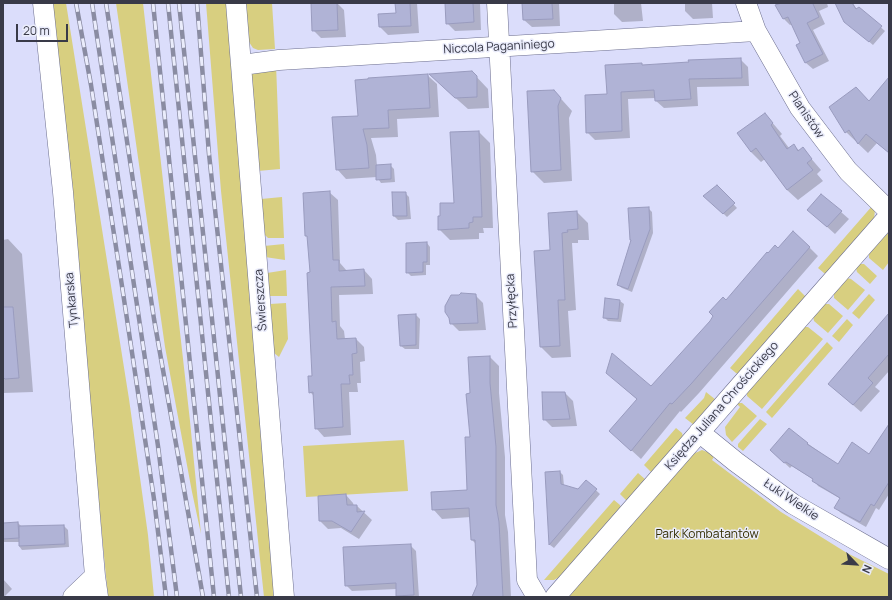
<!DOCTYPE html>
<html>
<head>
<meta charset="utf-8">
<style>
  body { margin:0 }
  #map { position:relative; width:892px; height:600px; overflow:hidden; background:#dbddfb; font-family:Manrope,sans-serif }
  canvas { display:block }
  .frame { position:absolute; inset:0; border:4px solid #393a48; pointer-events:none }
  .north { position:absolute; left:836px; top:544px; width:40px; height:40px; -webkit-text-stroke:3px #eaecfb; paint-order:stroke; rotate:115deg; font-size:11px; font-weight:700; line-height:16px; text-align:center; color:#393a48 }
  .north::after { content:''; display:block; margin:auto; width:14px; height:18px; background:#393a48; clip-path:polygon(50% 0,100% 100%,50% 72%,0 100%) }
  .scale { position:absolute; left:16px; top:24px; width:52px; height:18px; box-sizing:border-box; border:2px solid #393a48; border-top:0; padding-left:5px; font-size:12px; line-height:14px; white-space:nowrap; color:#393a48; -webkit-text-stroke:3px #eaecfb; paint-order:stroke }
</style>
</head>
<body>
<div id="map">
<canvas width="892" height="600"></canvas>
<div class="frame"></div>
<div class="north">N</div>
<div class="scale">20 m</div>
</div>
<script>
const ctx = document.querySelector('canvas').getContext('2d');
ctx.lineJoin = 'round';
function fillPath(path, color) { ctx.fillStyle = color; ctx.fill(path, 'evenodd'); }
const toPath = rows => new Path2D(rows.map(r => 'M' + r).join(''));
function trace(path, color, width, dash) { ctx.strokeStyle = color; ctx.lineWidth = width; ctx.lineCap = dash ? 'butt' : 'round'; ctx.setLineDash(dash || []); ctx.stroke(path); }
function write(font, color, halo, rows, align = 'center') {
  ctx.font = font + ' Manrope,sans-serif'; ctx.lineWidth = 3; ctx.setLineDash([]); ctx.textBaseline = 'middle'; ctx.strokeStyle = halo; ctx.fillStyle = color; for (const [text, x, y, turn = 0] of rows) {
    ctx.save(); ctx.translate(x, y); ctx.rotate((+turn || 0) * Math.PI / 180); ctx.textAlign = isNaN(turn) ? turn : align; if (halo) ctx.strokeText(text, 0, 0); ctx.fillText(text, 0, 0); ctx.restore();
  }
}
fillPath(toPath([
  [50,3,66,3,129,399,148,535,154,597,108,597],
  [116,3,143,3,190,421,201,534,192,492,165,347],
  [206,3,226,3,277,597,264,597,221,191],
  [245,3,272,3,275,49,258,50,253,48,247,39],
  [276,64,280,169,258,171,251,77,253,72],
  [282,197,284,238,268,238,264,234,261,199],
  [873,205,875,210,874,219,826,274,824,273,818,268],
  [889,232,889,262,883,270,869,258,869,253],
  [284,244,285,260,265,257,264,246],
  [859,264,864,264,877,276,870,284,857,272,856,268],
  [286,270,287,296,269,296,267,273],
  [847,278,851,279,865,290,848,310,834,298,834,293],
  [798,289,806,297,738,374,736,373,730,368],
  [869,294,875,300,859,319,852,313],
  [286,303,288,339,279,357,274,353,270,304],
  [824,304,829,304,843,316,828,333,814,321,813,316],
  [847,319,853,325,839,342,832,336],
  [804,327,808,327,823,339,762,409,747,396,747,392],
  [827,342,833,348,772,418,766,412],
  [706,392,716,400,694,425,685,418,704,398],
  [738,403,742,403,757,416,732,442,726,435,725,427,740,407,737,404],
  [760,419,767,424,743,451,738,447,738,444],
  [676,428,682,433,683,437,652,473,644,465],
  [404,440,408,491,306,497,303,446],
  [702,450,715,455,712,460,781,512,847,553,889,574,889,597,568,597,693,454],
  [638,473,646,480,628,500,626,500,620,494],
  [614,500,620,505,621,508,561,576,554,580,544,580]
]), '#d8cf80');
fillPath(toPath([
  [320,3,337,3,344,10,346,37,321,38,313,30],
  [396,3,417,3,419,33,388,35,380,27,379,15,397,14],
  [446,3,480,3,481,30,455,31,447,23],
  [523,3,559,3,560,26,532,27,524,20],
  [614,3,641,3,643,21,622,22,614,14],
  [685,3,712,3,713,18,693,19,685,11],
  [783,3,827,3,828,7,819,11,825,24,813,30,829,61,813,69,806,63,797,46,801,44,793,24,790,25,784,19],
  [843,3,853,3,857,10,859,8,885,31,873,45,848,24],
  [740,59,748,67,749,86,697,87,698,106,664,108,656,101,656,98,628,99,630,138,595,140,587,132,608,95,641,64,644,66],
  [472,72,488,89,489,108,468,109,442,86],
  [427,75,437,84,439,117,397,119,398,137,371,138,376,155,377,166,390,165,394,169,395,182,381,183,377,177,346,179,337,169,359,117],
  [889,79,889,153,877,143,868,153,846,132],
  [554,91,572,111,569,118,572,181,544,183,532,171],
  [765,114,782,134,780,136,789,148,793,145,800,151,803,149,821,170,817,174,823,181,798,200,787,190,765,159,761,162,751,152],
  [479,132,490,143,493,228,483,228,484,233,479,233,479,239,450,240,439,229,441,217,455,204],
  [717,186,737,208,727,217,708,199],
  [329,192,338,200,340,263,347,271,364,270,372,279,373,294,339,295,340,326,344,331,345,339,356,339,364,347,365,361,360,362,361,383,357,383,358,392,349,392,351,435,324,437,316,428,314,396,310,392,313,377,311,273,308,238,306,235],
  [405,193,409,197,411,219,398,220,394,216],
  [648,208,652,212,653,233,632,292,622,288,618,285],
  [577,212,588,223,589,240,578,240,578,243,572,243,576,310,568,311,571,357,552,358,541,347,551,251,549,214],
  [841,212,849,219,835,234,816,217],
  [8,239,22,254,33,392,3,393,3,240],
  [427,243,430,247,430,265,426,265,426,275,411,276,407,272],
  [809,247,818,256,699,393,681,412,680,411,641,459,620,440,638,400,607,373,651,388,711,322,726,301,778,249],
  [475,295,483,303,486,330,459,331,451,323,450,318],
  [620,301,624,304,621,322,608,321,604,317],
  [416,315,420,319,419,349,405,349,401,346],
  [889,317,889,371,875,387,880,391,861,412,838,392],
  [490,357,499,366,499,393,505,457,505,515,508,532,511,597,471,597,478,585,476,544,472,540,471,517,442,519,433,509,468,491,471,437,471,394],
  [565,393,573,401,577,426,552,427,544,419],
  [889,426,889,494,879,510,876,508,866,527,841,513,836,508,841,499,818,486,814,480,792,466,790,468,776,455,807,443,838,465,869,455],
  [547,472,560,472,563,475,564,486,578,491,586,481,600,494,554,548,550,545],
  [346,495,353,503,354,506,357,506,372,520,359,539,341,528,328,529,320,521],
  [18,523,22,527,22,542,3,542,3,524],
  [64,526,68,530,69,547,22,550,19,546,40,527],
  [410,545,416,551,419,597,399,597,397,589,352,591,346,585],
  [3,579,12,589,4,597,3,597]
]), '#0003');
const building = toPath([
  [311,3,337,3,338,30,312,31,311,3],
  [395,3,410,3,411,26,379,27,378,14,396,13,395,3],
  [445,3,473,3,474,22,446,24,445,3],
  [522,3,552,3,553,19,523,20,522,3],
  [782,3,816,3,813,4,819,17,807,23,823,54,805,63,796,45,800,43,788,17,783,19,775,5,782,3],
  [835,3,852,3,856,9,859,7,882,26,869,42,844,22,835,3],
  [741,58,742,78,689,79,691,99,655,101,654,90,621,92,622,131,586,133,585,95,607,94,605,65,642,63,642,65,689,62,688,60,741,58],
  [472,71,477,76,477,97,455,98,429,74,472,71],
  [428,74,430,108,388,110,389,128,363,129,367,145,369,168,336,170,332,117,358,116,355,80,368,79,368,78,428,74],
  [889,77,889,153,866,134,858,144,849,130,845,133,829,107,856,87,869,101,889,77],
  [554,90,561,98,558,106,561,170,531,172,527,91,554,90],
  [765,113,773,123,771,125,787,149,794,144,798,151,803,147,812,159,807,163,813,170,787,190,756,148,751,152,737,133,765,113],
  [479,131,482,217,473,217,473,222,469,223,469,228,438,230,438,216,440,216,440,203,454,203,450,132,479,131],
  [391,164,391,179,376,180,376,165,391,164],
  [717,185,735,203,723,214,703,196,717,185],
  [330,191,333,260,339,260,339,271,364,269,365,286,331,287,332,322,336,321,337,339,356,338,357,353,352,354,353,375,349,375,350,384,341,384,343,427,315,429,313,392,309,393,308,376,312,376,307,273,310,272,307,236,305,236,303,193,330,191],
  [392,192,406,192,407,216,393,216,392,192],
  [821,194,842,211,827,227,807,210,821,194],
  [649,207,650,229,628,289,617,285,631,240,630,240,628,208,649,207],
  [577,211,578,229,567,230,568,232,562,233,565,300,558,300,560,346,540,347,534,251,550,250,548,213,577,211],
  [793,231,810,247,691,384,672,404,670,403,631,451,609,431,637,399,606,373,612,353,651,386,710,321,713,316,709,312,723,297,726,300,767,252,768,253,775,245,778,248,793,231],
  [427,242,427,262,423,262,423,272,406,273,406,243,427,242],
  [461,293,476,294,478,323,450,324,449,318,445,312,445,306,451,295,459,295,461,293],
  [605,298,620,300,618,319,603,318,605,298],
  [3,307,13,307,19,378,5,379,3,377,3,307],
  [889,313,889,354,868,378,873,383,853,405,828,384,889,313],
  [416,314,416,345,400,346,398,315,416,314],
  [490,356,490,383,496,447,496,505,499,522,503,597,472,597,477,585,475,540,471,540,469,508,432,510,431,492,467,490,465,437,470,437,466,394,470,393,468,357,490,356],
  [542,392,565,392,570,419,543,420,542,392],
  [889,424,889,482,874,506,871,504,860,522,834,508,840,498,812,481,813,479,786,462,784,463,770,450,789,428,808,443,807,444,838,464,852,442,869,454,889,424],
  [560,471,561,484,578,489,586,480,597,489,549,545,545,472,560,471],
  [346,494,347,505,357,505,357,512,365,511,351,532,332,521,319,521,318,496,346,494],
  [18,522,19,538,3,539,3,523,18,522],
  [64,525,65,544,19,546,19,526,64,525],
  [411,544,414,595,396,596,396,583,345,586,343,547,411,544]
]);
fillPath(building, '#b0b3d6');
trace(building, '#999bbe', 1);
const minor = toPath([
  [43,3,63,192,95,576,98,597],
  [236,3,284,597],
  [497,3,527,580,537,597],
  [746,3,756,31,800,108,848,171,889,211],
  [242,65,279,60,756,31],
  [699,432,736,462,793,504,889,559],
  [73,597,95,576],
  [555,597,889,216]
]);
trace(minor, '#6c6e8e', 21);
trace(minor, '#fff', 20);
const rail = toPath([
  [76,3,91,85,122,286,154,499,166,597],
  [92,3,158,446,177,597],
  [106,3,154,319,203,597],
  [153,3,214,597],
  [168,3,229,597],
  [179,3,241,597],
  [197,3,209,154,257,597]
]);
trace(rail, '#8a8ca2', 4.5);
trace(rail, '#eaecfb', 3, [9]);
write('12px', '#393a48', '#eaecfb', [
  ["Niccola Paganiniego",499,47,-3],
  ["Pianistów",806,115,56],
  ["Tynkarska",72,300,-95],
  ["Świerszcza",261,300,-94],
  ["Przyłęcka",512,301,-93],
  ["Księdza Juliana Chrościckiego",722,406,-49],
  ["Łuki Wielkie",791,500,34]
]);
write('12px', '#322d00', '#eaecfb', [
  ["Park Kombatantów",707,535]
]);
</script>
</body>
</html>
